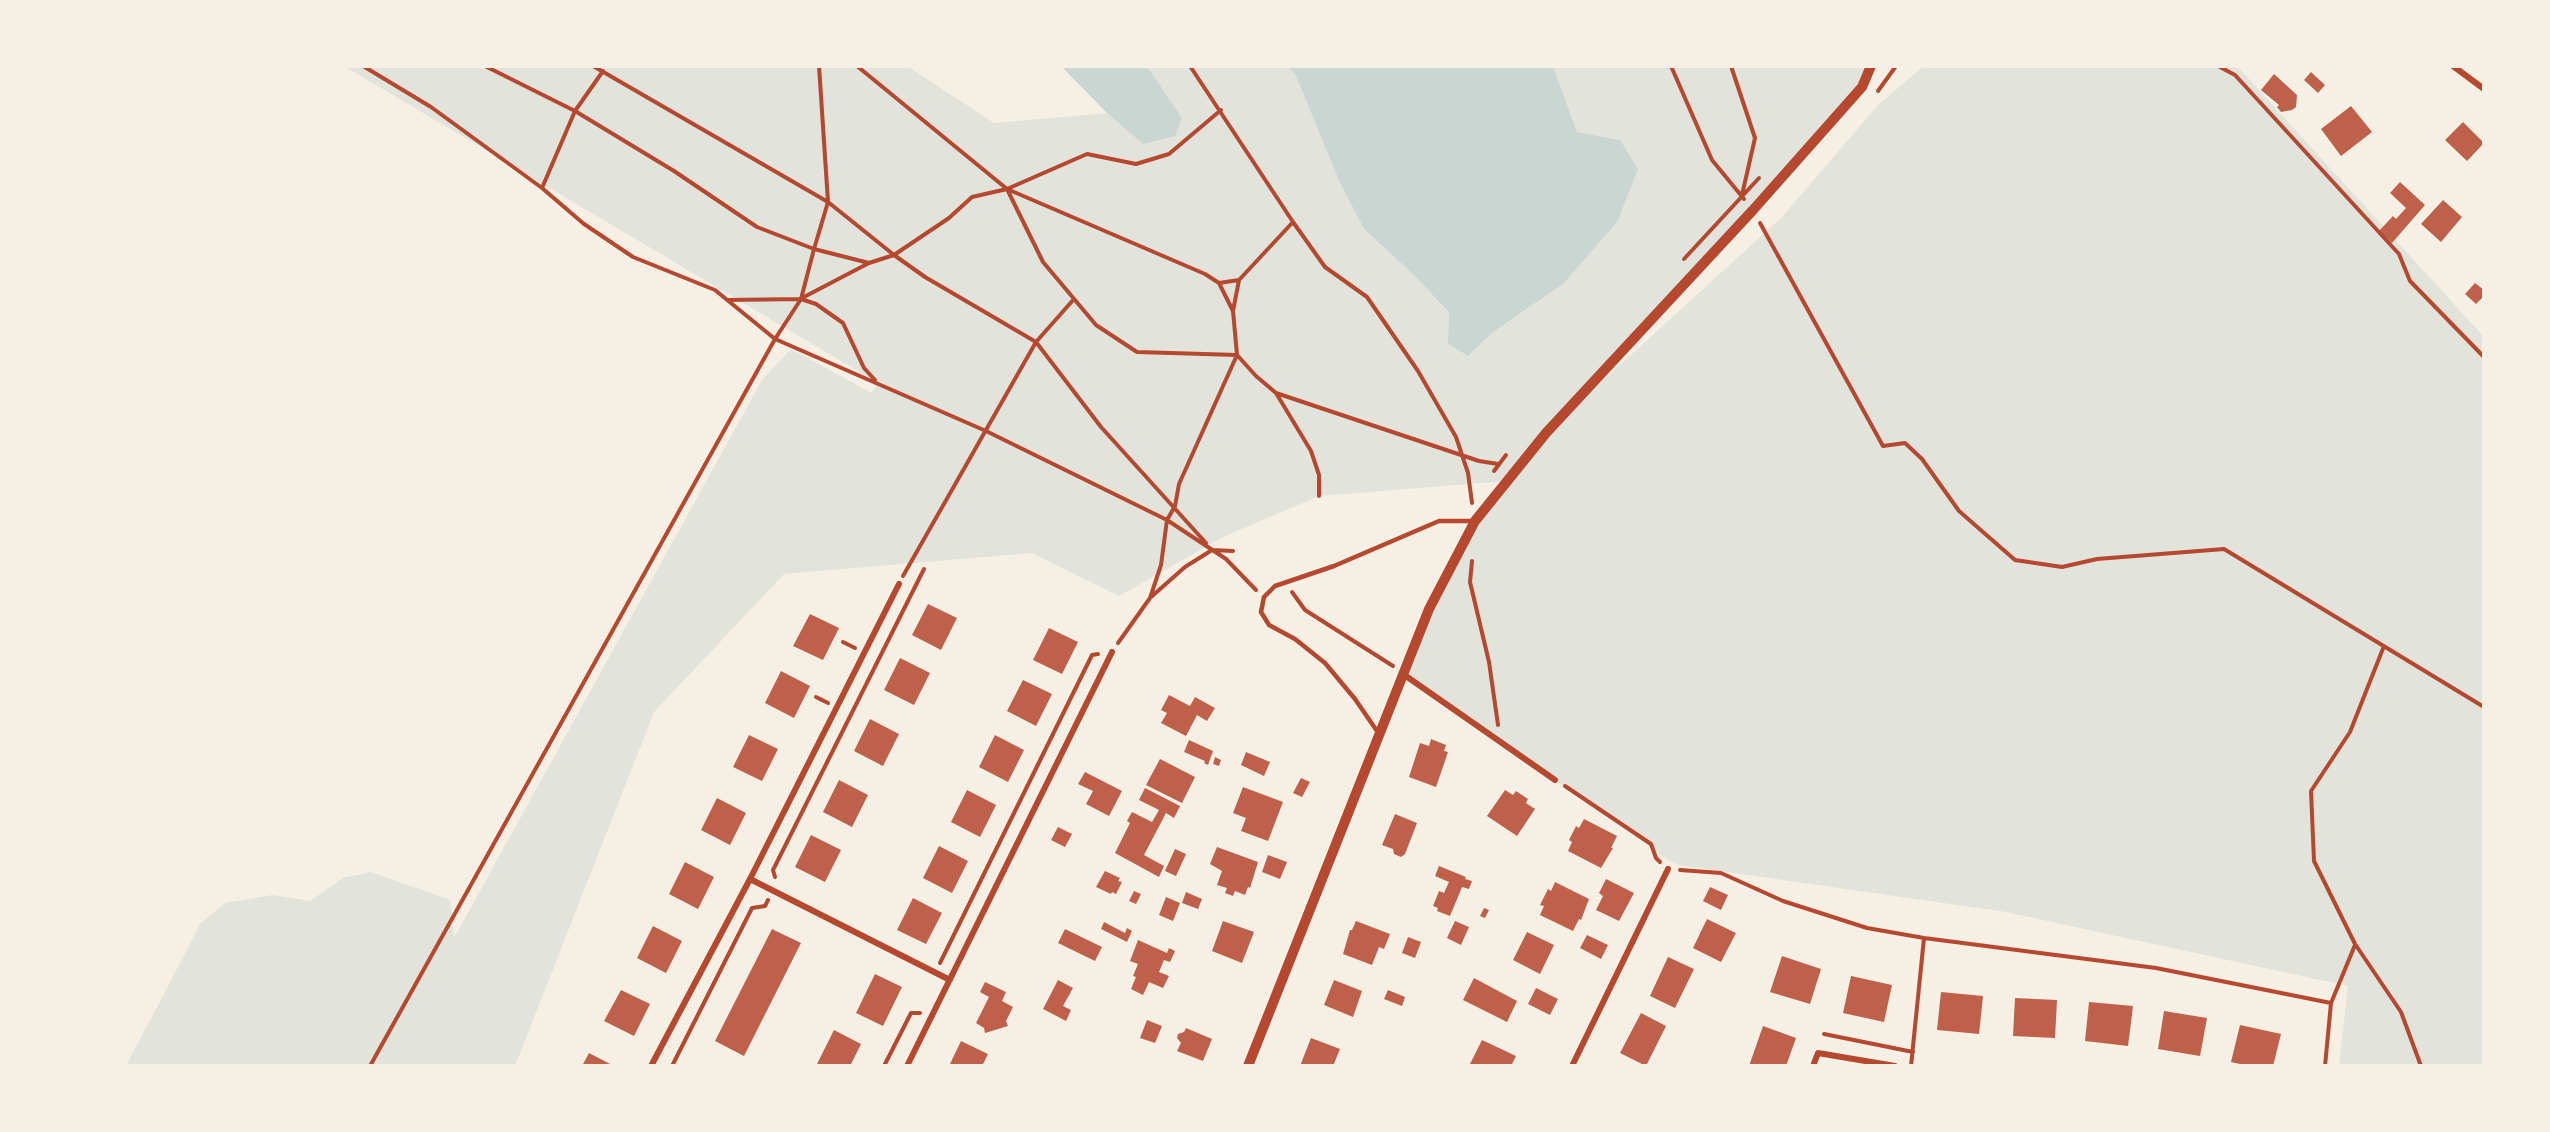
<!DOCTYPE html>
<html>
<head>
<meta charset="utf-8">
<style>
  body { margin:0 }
  #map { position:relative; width:2550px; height:1132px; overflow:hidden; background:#f6efe4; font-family:Mulish,sans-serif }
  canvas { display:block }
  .frame { position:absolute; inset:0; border:68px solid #f6efe4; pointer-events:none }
</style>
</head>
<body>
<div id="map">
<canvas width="2550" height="1132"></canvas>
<div class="frame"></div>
</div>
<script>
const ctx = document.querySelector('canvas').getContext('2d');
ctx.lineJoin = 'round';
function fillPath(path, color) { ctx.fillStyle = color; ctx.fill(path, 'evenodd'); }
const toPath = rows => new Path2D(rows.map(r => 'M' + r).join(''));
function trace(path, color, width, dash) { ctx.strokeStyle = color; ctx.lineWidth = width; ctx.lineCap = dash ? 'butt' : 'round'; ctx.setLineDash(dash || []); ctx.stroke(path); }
fillPath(toPath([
  [344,66,907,66,994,123,1107,113,1143,144,1182,118,1147,66,1287,66,1295,74,1340,183,1364,229,1416,277,1449,314,1448,344,1468,356,1493,332,1563,284,1620,140,1577,132,1553,66,1871,66,1862,87,1553,426,1782,217,1878,105,1924,66,2237,66,2484,337,2484,1066,2339,1066,2348,986,2006,912,1678,865,1667,859,1403,674,1450,567,1506,481,1319,496,1223,537,1119,596,1032,553,784,574,654,712,515,1066,126,1066,201,923,225,903,273,895,310,901,343,878,371,872,450,900,454,938,762,380,791,349,872,393,878,383]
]), '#e2e4dc');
fillPath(toPath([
  [1061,66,1147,66,1182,118,1175,136,1143,144,1107,113],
  [1287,66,1553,66,1577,132,1620,140,1638,169,1617,222,1563,284,1493,332,1468,356,1448,344,1449,313,1416,277,1364,229,1340,183,1295,74]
]), '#c9d6d2');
fillPath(toPath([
  [2311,72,2325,85,2318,93,2304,80],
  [2274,74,2297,95,2296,107,2292,110,2281,112,2277,107,2279,105,2261,90],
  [2351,106,2372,132,2341,156,2321,129],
  [2463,122,2484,143,2467,161,2445,140],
  [2400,182,2425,205,2392,243,2379,231,2393,216,2396,219,2406,208,2390,193],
  [2443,200,2462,217,2441,242,2421,224],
  [2475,283,2484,290,2484,296,2476,304,2465,294],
  [928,604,957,618,941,650,912,635],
  [810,614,839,628,823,660,793,646],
  [1049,628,1078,642,1062,674,1033,660],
  [900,658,930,673,914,705,884,690],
  [781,671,810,686,794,718,765,703],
  [1023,680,1052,694,1036,726,1007,711],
  [1169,695,1190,706,1195,697,1215,708,1207,721,1197,715,1186,736,1161,723,1167,713,1161,710],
  [870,719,899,734,883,766,854,751],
  [749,735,778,749,762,781,733,767],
  [995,735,1024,750,1008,782,979,767],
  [1431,739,1446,745,1444,751,1448,752,1436,787,1409,777,1420,743,1429,746],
  [1189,740,1213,751,1208,765,1204,763,1205,761,1184,752],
  [1246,752,1270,762,1264,776,1241,765],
  [1215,757,1221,760,1219,766,1213,764],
  [1160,759,1195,777,1182,803,1146,785],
  [1085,772,1122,791,1109,816,1086,804,1093,791,1078,784],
  [1301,778,1310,782,1302,797,1293,793],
  [839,780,868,795,852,827,823,812],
  [1243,787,1283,802,1268,841,1241,831,1246,818,1233,813],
  [1145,788,1180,806,1174,818,1166,813,1144,855,1164,866,1159,877,1115,853,1130,823,1127,821,1132,812,1152,822,1159,810,1139,800],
  [967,790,996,805,980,837,951,822],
  [1505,790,1513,795,1516,791,1528,799,1526,803,1535,809,1517,836,1487,816],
  [717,798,746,813,730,845,701,830],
  [1395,814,1417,823,1405,854,1401,857,1394,854,1393,849,1382,845],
  [1584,819,1617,836,1611,848,1613,848,1601,868,1568,851,1572,842,1569,840,1576,826,1579,828],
  [1058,827,1072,834,1065,847,1051,840],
  [811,835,841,850,825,882,795,867],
  [939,846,968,861,952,893,923,878],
  [1217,847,1258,862,1250,888,1248,887,1245,895,1235,891,1233,896,1225,893,1227,888,1217,885,1222,871,1210,864],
  [1175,849,1186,854,1176,876,1165,871],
  [1268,855,1287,862,1280,879,1262,872],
  [685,862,714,877,698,909,669,894],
  [1439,866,1466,877,1465,879,1472,881,1469,889,1462,887,1450,916,1437,911,1438,908,1433,906,1439,891,1444,893,1449,882,1435,876],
  [1105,871,1120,878,1118,881,1122,882,1116,894,1112,892,1111,894,1096,887],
  [1606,879,1634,893,1619,921,1596,910,1603,896,1599,893],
  [1555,882,1589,899,1581,920,1579,919,1573,931,1540,915,1544,906,1540,905,1548,889,1551,891],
  [1710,887,1728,895,1721,910,1703,901],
  [1134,891,1141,894,1136,904,1129,901],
  [1186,892,1202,899,1198,909,1182,903],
  [1166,897,1180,903,1173,921,1159,915],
  [913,898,942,913,926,944,897,930],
  [1484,908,1489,910,1485,918,1480,916],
  [1707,919,1736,933,1721,962,1693,948],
  [1223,921,1254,932,1242,963,1212,951],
  [1356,921,1390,934,1384,949,1379,947,1372,965,1343,954,1350,930,1352,930],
  [1455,921,1469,927,1461,945,1447,938],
  [1104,922,1125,933,1127,928,1132,931,1127,942,1101,929],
  [653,926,682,941,666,973,637,958],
  [772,929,801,943,744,1056,715,1041],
  [1065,929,1102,947,1095,961,1058,943],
  [1527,932,1554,945,1540,974,1513,960],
  [1587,935,1608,945,1601,959,1580,948],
  [1408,937,1421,942,1415,958,1402,953],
  [1138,940,1167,953,1169,948,1175,951,1170,962,1164,960,1159,972,1169,976,1163,988,1149,982,1143,995,1131,989,1136,977,1133,976,1138,964,1130,961],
  [1782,956,1821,969,1810,1004,1770,992],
  [1668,957,1694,969,1675,1008,1650,996],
  [875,974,902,987,883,1026,856,1013],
  [1851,976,1892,985,1884,1022,1843,1013],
  [1474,978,1517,1001,1507,1022,1463,1000],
  [1058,980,1073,988,1063,1006,1071,1010,1066,1021,1043,1009],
  [1334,980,1362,991,1353,1017,1324,1005],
  [985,982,1006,992,1002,1001,1013,1007,1006,1021,1008,1026,985,1033,984,1028,976,1023,989,997,980,992],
  [1536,988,1558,999,1550,1015,1528,1004],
  [621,990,650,1004,634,1036,604,1021],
  [1388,990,1405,997,1402,1006,1384,999],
  [1941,992,1983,996,1979,1034,1937,1030],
  [2015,998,2057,1000,2055,1038,2013,1036],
  [2089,1002,2133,1006,2128,1046,2085,1041],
  [2164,1011,2207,1018,2200,1056,2158,1049],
  [1641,1013,1666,1026,1646,1066,1620,1053],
  [1147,1020,1162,1026,1155,1043,1140,1038],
  [2240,1025,2281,1034,2273,1066,2249,1066,2231,1062],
  [1763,1026,1796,1038,1786,1066,1749,1066],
  [1186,1028,1212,1039,1203,1061,1177,1051,1181,1043,1177,1038,1178,1034,1184,1032],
  [834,1030,861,1044,850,1066,816,1066],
  [1311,1038,1340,1049,1333,1066,1300,1066],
  [1482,1040,1516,1056,1511,1066,1469,1066],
  [961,1041,988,1054,982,1066,949,1066],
  [589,1053,614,1066,582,1066]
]), '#bf614a');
trace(toPath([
  [363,66,431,107,542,188,584,224,633,257,715,290,775,339,986,431,1167,520,1226,559,1256,590],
  [593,66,828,202,894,255,949,218,972,197,1007,189,1087,154,1136,164,1169,154,1221,110],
  [819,66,828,202,814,249,869,263],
  [857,66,1007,189,1205,274,1219,283,1233,311],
  [1671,66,1712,160,1744,199],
  [1731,66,1755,138,1742,195],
  [2218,66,2235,75,2399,254,2410,281,2484,357],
  [1878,91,1896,66],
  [542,188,575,111,603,71],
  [1007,189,1043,262,1096,325,1137,352,1237,355,1256,376,1276,393,1311,451,1319,475,1319,496],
  [1293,222,1325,267,1367,297,1418,371,1456,437,1468,473,1472,503],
  [1760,223,1883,446,1905,443,1922,459,1959,511,2015,560,2062,567,2097,559,2224,549,2484,707],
  [1684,259,1759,178],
  [1219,283,1239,280],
  [802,298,869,263,894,255,925,277,1036,342,1101,427,1206,543],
  [728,300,801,299,816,304,843,323,864,368,875,380],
  [1276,393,1479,461,1498,464],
  [1494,471,1506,455],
  [1472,561,1470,582,1489,662,1498,725],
  [903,576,1036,342,1074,299],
  [1292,592,1305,610,1393,666],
  [1151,597,1185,567,1212,550,1233,551],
  [843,642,855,648],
  [1118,643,1150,598,1161,565,1167,520,1175,506,1179,484,1237,355,1233,311,1239,280,1293,222,1190,66],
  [2384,646,2350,732,2311,791,2314,861,2355,944,2401,1012,2421,1066],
  [816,697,828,703],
  [1565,786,1651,844,1656,858,1660,862],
  [1680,870,1721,873,1783,901,1867,928,1924,938,2156,968,2331,1003],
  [775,877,773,870,924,569],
  [940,963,1092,655,1098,654],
  [1824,1034,1913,1052],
  [370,1066,775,339,801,299,814,249,757,227,674,171,575,111,485,66],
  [672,1066,752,908,765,906,768,900],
  [884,1066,911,1013,920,1013],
  [1911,1066,1924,938],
  [2325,1066,2331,1003,2355,945]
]), '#b5482f', 4);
trace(toPath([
  [1379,734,1355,699,1325,663,1295,639,1269,625,1261,612,1264,597,1275,586,1334,566,1439,521,1473,521]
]), '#b5482f', 4.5);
trace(toPath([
  [2453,66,2484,89],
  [1403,674,1555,780],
  [750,879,899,584],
  [651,1066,750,879,950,980],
  [907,1066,1112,652],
  [1572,1066,1668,869],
  [1813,1066,1818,1053,1895,1066]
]), '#b5482f', 6);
trace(toPath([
  [1248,1066,1429,609,1475,521,1546,433,1753,210,1862,87,1871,66]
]), '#b5482f', 10);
</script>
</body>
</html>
